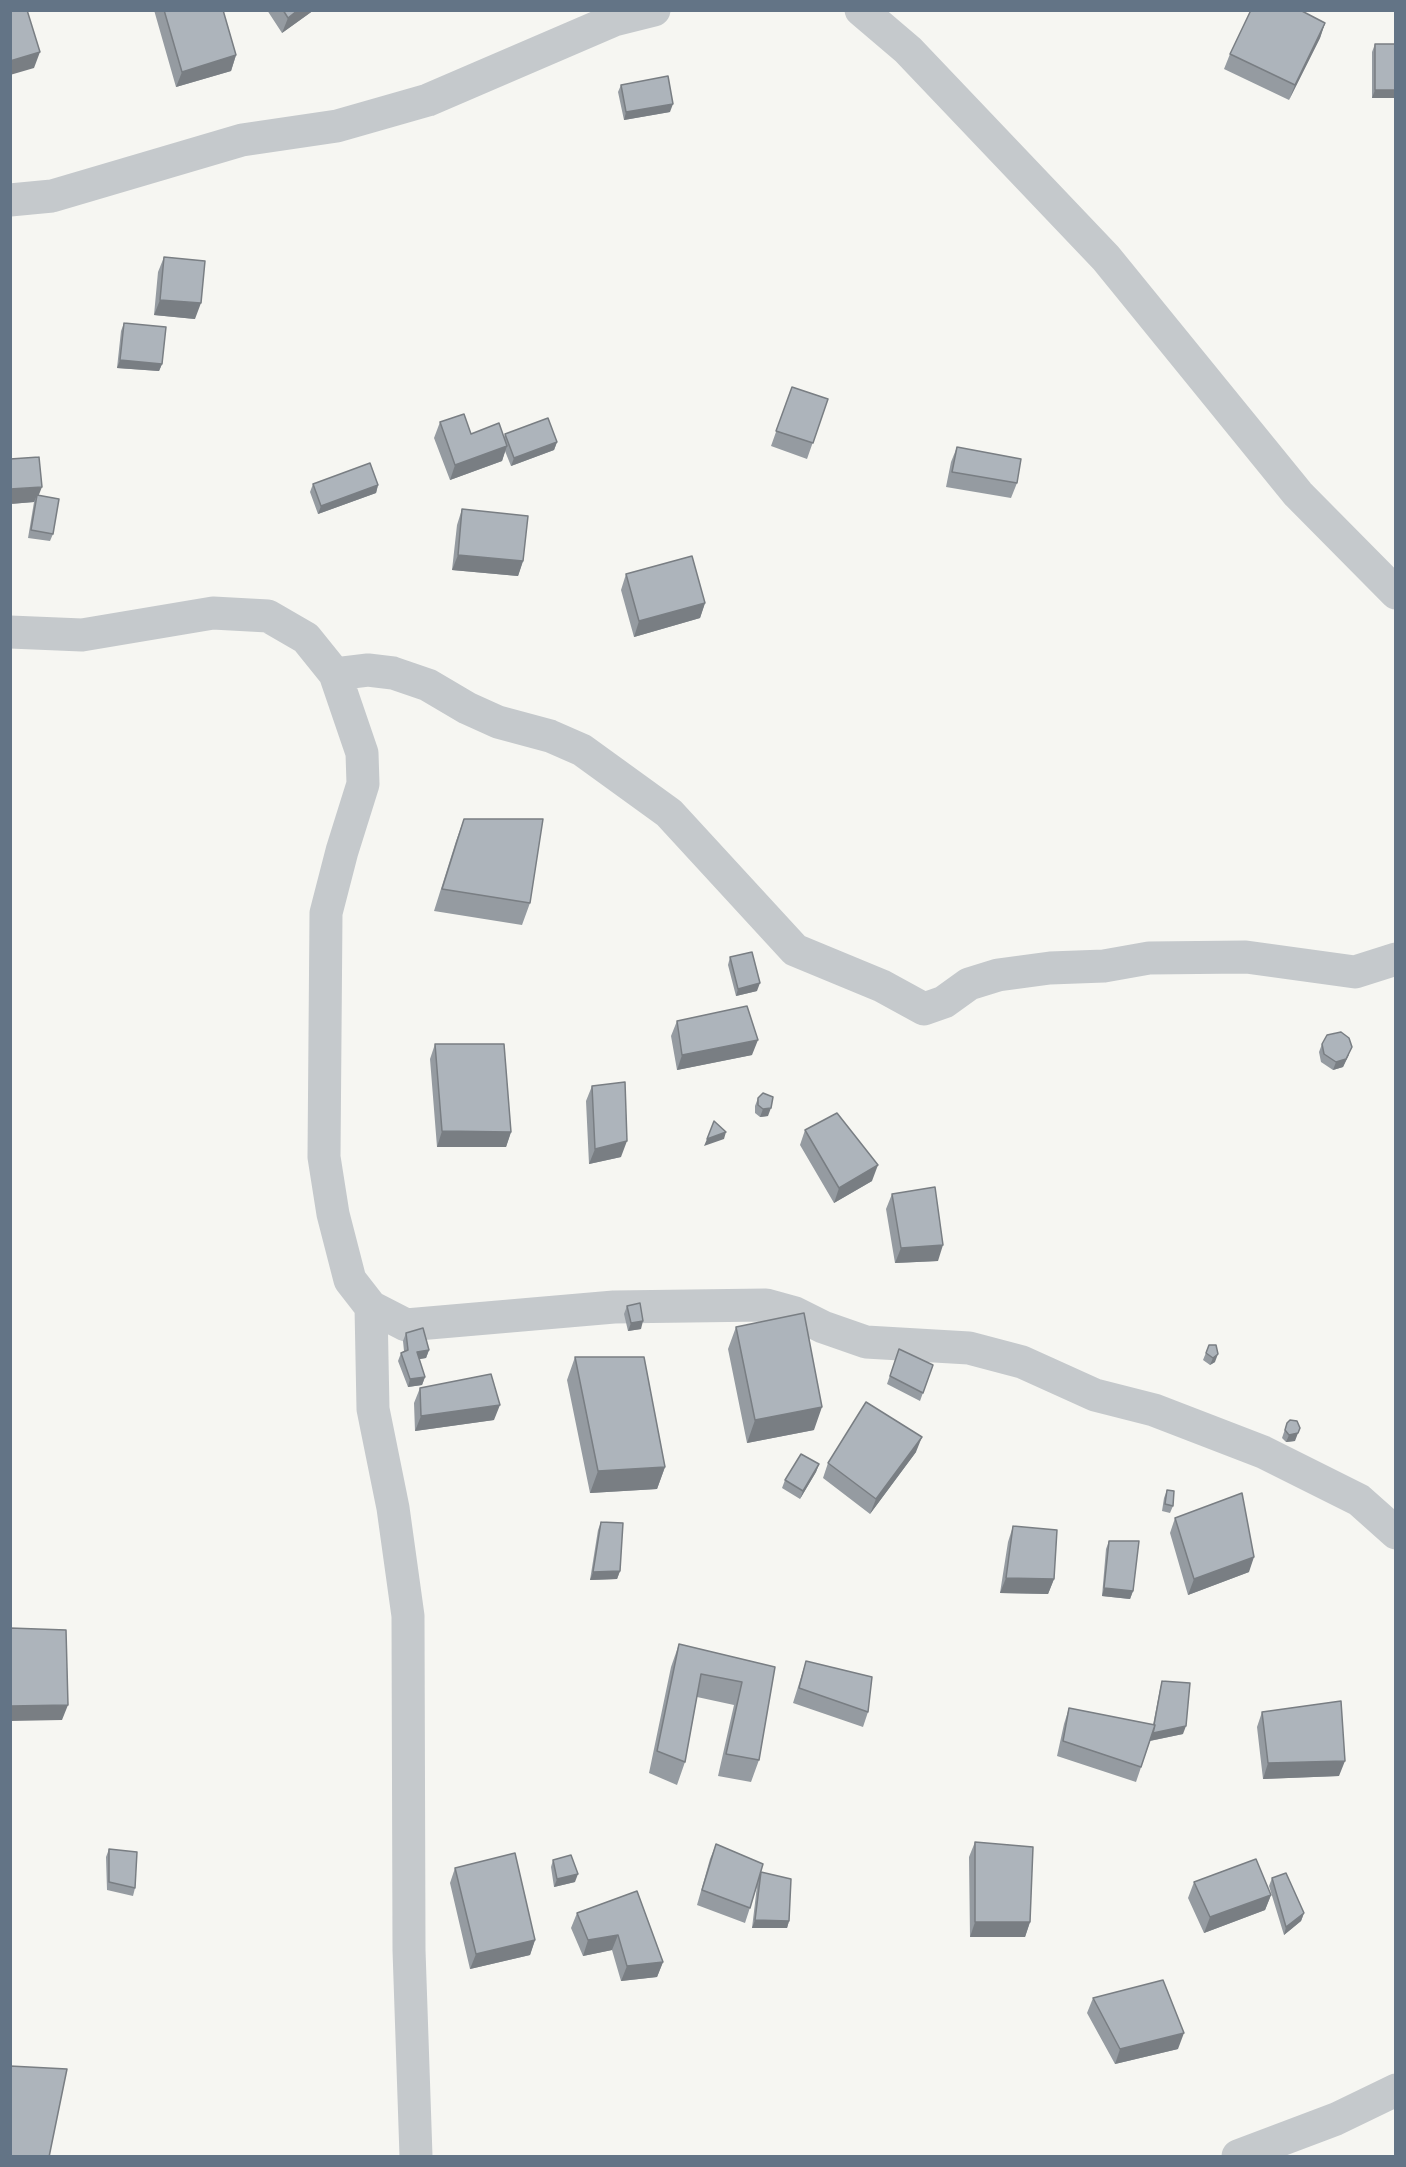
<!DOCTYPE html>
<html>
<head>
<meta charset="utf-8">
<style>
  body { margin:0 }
  #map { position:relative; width:1406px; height:2167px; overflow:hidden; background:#f6f6f2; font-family:Lato,sans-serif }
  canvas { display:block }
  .frame { position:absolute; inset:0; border:12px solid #637486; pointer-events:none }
</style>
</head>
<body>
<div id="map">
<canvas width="1406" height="2167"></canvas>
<div class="frame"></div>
</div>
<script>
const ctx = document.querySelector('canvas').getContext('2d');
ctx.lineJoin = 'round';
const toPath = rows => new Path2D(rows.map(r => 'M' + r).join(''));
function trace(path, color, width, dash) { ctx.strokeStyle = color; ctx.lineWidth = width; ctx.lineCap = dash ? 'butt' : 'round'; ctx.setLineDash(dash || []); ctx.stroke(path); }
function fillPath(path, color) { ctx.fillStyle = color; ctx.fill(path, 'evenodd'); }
trace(toPath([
  [861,10,908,50,1106,258,1298,494,1396,593],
  [10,200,52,196,242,140,337,126,428,100,614,20,654,10],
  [10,632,82,635,213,613,268,616,306,638,335,674,362,753,363,784,342,851,326,913,324,1157,333,1214,350,1280,371,1307,406,1325,614,1307,766,1305,795,1313,823,1327,866,1342,969,1348,1022,1362,1095,1395,1154,1410,1263,1452,1359,1500,1396,1533],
  [335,674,368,670,393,673,428,685,467,708,498,722,550,736,582,750,669,813,795,950,882,986,924,1009,944,1002,969,984,998,975,1050,968,1104,966,1149,958,1246,957,1355,972,1396,959],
  [371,1307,373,1409,393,1508,408,1616,409,1950,416,2156],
  [1238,2156,1336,2119,1396,2090]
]), '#c5c9cc', 33);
fillPath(toPath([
  [154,10,223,10,236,55,231,71,176,87],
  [267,10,314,10,282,33],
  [1325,23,1320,38,1289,100,1224,69,1230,54],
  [1375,44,1395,44,1395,98,1372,98,1372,52],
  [621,85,670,112,624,120,618,92],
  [164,257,195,319,154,315,158,272],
  [124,323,162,364,159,371,117,368,121,331],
  [792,387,828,399,807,459,771,446],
  [440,422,471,434,504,437,505,434,557,442,554,450,511,466,505,451,502,461,450,480,434,438],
  [957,447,1017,483,1011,498,946,487,951,462],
  [313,484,378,485,376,493,318,514,310,492],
  [39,495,53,534,50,541,28,538,34,502,10,504],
  [462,509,523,561,518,576,452,570,457,525],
  [626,574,705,603,700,618,634,637,621,590],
  [464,819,530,903,522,925,434,911,456,841],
  [730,957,757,991,736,996,728,965],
  [677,1021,752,1055,677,1070,671,1036],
  [435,1044,511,1132,506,1147,437,1147,430,1059],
  [1322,1044,1349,1055,1343,1067,1333,1070,1321,1062,1319,1052],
  [592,1086,621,1157,589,1164,586,1101],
  [758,1098,768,1116,760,1117,755,1113,755,1106],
  [805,1130,872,1181,834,1203,800,1145],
  [892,1194,938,1261,895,1263,886,1209],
  [627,1306,641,1329,628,1331,624,1314],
  [736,1327,814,1430,747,1443,728,1349],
  [406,1333,429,1350,426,1358,419,1359,425,1377,422,1385,408,1387,398,1361,401,1353,404,1351,403,1341],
  [1209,1345,1215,1362,1210,1365,1203,1360],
  [899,1349,933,1365,920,1401,887,1384],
  [575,1357,665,1467,657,1489,590,1493,567,1380],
  [420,1388,494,1420,415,1431,414,1403],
  [1287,1423,1295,1441,1286,1442,1282,1438],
  [916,1452,870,1514,823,1478,828,1463],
  [819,1464,816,1472,800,1499,782,1488,785,1480],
  [1167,1490,1173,1506,1170,1513,1162,1511,1164,1498],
  [1175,1518,1249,1572,1188,1595,1170,1533],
  [601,1522,620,1571,617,1579,590,1580,598,1530],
  [1013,1526,1054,1579,1048,1594,1000,1593,1008,1542],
  [1109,1541,1133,1591,1130,1599,1102,1596,1106,1549],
  [679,1644,775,1667,759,1760,751,1782,718,1776,734,1705,697,1697,685,1762,677,1785,649,1773,671,1667],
  [806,1661,868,1712,863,1727,793,1703],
  [1162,1681,1183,1734,1150,1741,1136,1782,1057,1756,1064,1724,1069,1708,1153,1725,1160,1689],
  [1262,1712,1339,1776,1263,1779,1257,1727],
  [975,1842,1030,1922,1025,1937,970,1937,969,1857],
  [716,1844,761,1872,789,1921,787,1928,752,1928,757,1886,745,1923,697,1905,710,1859],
  [109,1849,135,1888,133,1896,107,1890,106,1857],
  [553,1860,575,1882,554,1887,551,1867],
  [455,1868,535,1940,530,1955,470,1969,450,1883],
  [1272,1878,1304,1913,1301,1921,1284,1935,1269,1886],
  [1194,1882,1271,1895,1265,1910,1204,1933,1188,1898],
  [637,1891,663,1962,657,1977,621,1981,612,1950,583,1956,571,1928,577,1913],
  [1093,1998,1178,2049,1115,2064,1087,2013]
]), '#959ba1');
fillPath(toPath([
  [298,10,314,10,282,33,288,18],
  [1325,23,1320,38,1289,100,1295,85],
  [40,52,34,68,10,75,10,61],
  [236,55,231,71,176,87,182,72],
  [1375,90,1395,90,1395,98,1372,98],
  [673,104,670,112,624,120,626,112],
  [160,300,201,303,195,319,154,315],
  [120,360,162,364,159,371,117,368],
  [557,442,554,450,511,466,514,458],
  [507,446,502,461,450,480,455,465],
  [378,485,376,493,318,514,321,506],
  [42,487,36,502,37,495,34,502,10,504,10,489],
  [458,555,523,561,518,576,452,570],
  [705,603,700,618,634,637,639,621],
  [760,983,757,991,736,996,738,989],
  [758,1040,752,1055,677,1070,682,1055],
  [1352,1047,1343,1067,1333,1070,1336,1062],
  [771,1108,768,1116,760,1117,763,1109],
  [442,1131,511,1132,506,1147,437,1147],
  [726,1132,724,1139,704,1146,707,1139],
  [627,1141,621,1157,589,1164,595,1149],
  [878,1165,872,1181,834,1203,839,1188],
  [943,1245,938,1261,895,1263,901,1248],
  [643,1321,641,1329,628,1331,631,1323],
  [429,1350,426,1358,414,1360,417,1352],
  [1218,1354,1215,1362,1210,1365,1213,1358],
  [425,1377,422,1385,408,1387,410,1379],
  [500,1405,494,1420,415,1431,421,1416],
  [822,1407,814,1430,747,1443,755,1420],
  [1300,1428,1295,1441,1286,1442,1289,1435],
  [922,1437,916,1452,870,1514,876,1499],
  [819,1464,816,1472,800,1499,803,1491],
  [665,1467,657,1489,590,1493,598,1471],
  [1254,1557,1249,1572,1188,1595,1194,1579],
  [620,1571,617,1579,590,1580,593,1572],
  [1006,1578,1054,1579,1048,1594,1000,1593],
  [1104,1588,1133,1591,1130,1599,1102,1596],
  [68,1705,62,1720,10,1721,10,1706],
  [1186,1726,1183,1734,1149,1741,1152,1733],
  [1345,1761,1339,1776,1263,1779,1268,1763],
  [578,1874,575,1882,554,1887,557,1879],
  [1271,1895,1265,1910,1204,1933,1210,1917],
  [1304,1913,1301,1921,1284,1935,1286,1927],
  [755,1920,789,1921,787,1928,752,1928],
  [975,1922,1030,1922,1025,1937,970,1937],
  [618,1935,612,1950,583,1956,588,1940],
  [535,1940,530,1955,470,1969,476,1954],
  [663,1962,657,1977,621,1981,627,1966],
  [1184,2033,1178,2049,1115,2064,1120,2049]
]), '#797e83');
const building = toPath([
  [10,10,27,10,40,52,10,61,10,10],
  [164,10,223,10,236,55,182,72,164,10],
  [283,10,298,10,288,18,283,10],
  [1251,10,1300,10,1325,23,1295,85,1230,54,1251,10],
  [1375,44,1395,44,1395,90,1375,90,1375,44],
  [668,76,673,104,626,112,621,85,668,76],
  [164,257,205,261,201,303,160,300,164,257],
  [124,323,166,327,162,364,120,360,124,323],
  [792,387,828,399,813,443,776,431,792,387],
  [464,414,471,434,499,423,507,446,455,465,440,422,464,414],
  [548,418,557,442,514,458,505,434,548,418],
  [957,447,1021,459,1017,483,952,472,957,447],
  [39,457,42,487,10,489,10,459,39,457],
  [370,463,378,485,321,506,313,484,370,463],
  [37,495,59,499,53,534,31,530,37,495],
  [462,509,528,516,523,561,458,555,462,509],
  [692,556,705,603,639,621,626,574,692,556],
  [464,819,543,819,530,903,442,889,464,819],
  [752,952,760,983,738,989,730,957,752,952],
  [747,1006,758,1040,682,1055,677,1021,747,1006],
  [1341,1032,1349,1038,1352,1047,1346,1059,1336,1062,1324,1054,1322,1044,1327,1035,1341,1032],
  [435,1044,504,1044,511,1132,442,1131,435,1044],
  [625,1082,627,1141,595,1149,592,1086,625,1082],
  [763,1093,773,1097,771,1108,763,1109,758,1105,758,1098,763,1093],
  [837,1113,878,1165,839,1188,805,1130,837,1113],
  [714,1121,726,1132,707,1139,714,1121],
  [935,1187,943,1245,901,1248,892,1194,935,1187],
  [640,1303,643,1321,631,1323,627,1306,640,1303],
  [804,1313,822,1407,755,1420,736,1327,804,1313],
  [423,1328,429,1350,417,1352,425,1377,410,1379,401,1353,408,1350,406,1333,423,1328],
  [1209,1345,1216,1345,1218,1354,1213,1358,1206,1353,1209,1345],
  [899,1349,933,1365,923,1393,890,1376,899,1349],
  [575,1357,644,1357,665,1467,598,1471,575,1357],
  [491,1374,500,1405,421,1416,420,1388,491,1374],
  [866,1402,922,1437,876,1499,828,1463,866,1402],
  [1290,1420,1297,1421,1300,1428,1298,1433,1289,1435,1285,1430,1287,1423,1290,1420],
  [801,1454,819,1464,803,1491,785,1480,801,1454],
  [1167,1490,1174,1491,1173,1506,1165,1504,1167,1490],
  [1242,1493,1254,1557,1194,1579,1175,1518,1242,1493],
  [601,1522,623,1523,620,1571,593,1572,601,1522],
  [1013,1526,1057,1530,1054,1579,1006,1578,1013,1526],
  [1109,1541,1139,1541,1133,1591,1104,1588,1109,1541],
  [10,1628,66,1630,68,1705,10,1706,10,1628],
  [679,1644,775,1667,759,1760,726,1754,742,1682,701,1674,685,1762,657,1751,679,1644],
  [806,1661,872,1677,868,1712,799,1688,806,1661],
  [1162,1681,1190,1683,1186,1726,1153,1733,1155,1725,1154,1725,1162,1681],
  [1341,1701,1345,1761,1268,1763,1262,1712,1341,1701],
  [1069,1708,1155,1725,1141,1767,1063,1741,1069,1708],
  [975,1842,1033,1847,1030,1922,975,1922,975,1842],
  [716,1844,763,1864,750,1908,702,1890,716,1844],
  [109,1849,137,1852,135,1888,109,1882,109,1849],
  [515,1853,535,1940,476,1954,455,1868,515,1853],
  [571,1855,578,1874,557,1879,553,1860,571,1855],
  [1256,1859,1271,1895,1210,1917,1194,1882,1256,1859],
  [761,1872,791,1879,789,1921,755,1920,761,1872],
  [1286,1873,1304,1913,1286,1927,1272,1878,1286,1873],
  [637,1891,663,1962,627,1966,618,1935,588,1940,577,1913,637,1891],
  [1163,1980,1184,2033,1120,2049,1093,1998,1163,1980],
  [10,2066,67,2069,49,2157,10,2157,10,2066]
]);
fillPath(building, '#adb4bb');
trace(building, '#797e83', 1.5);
</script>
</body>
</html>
